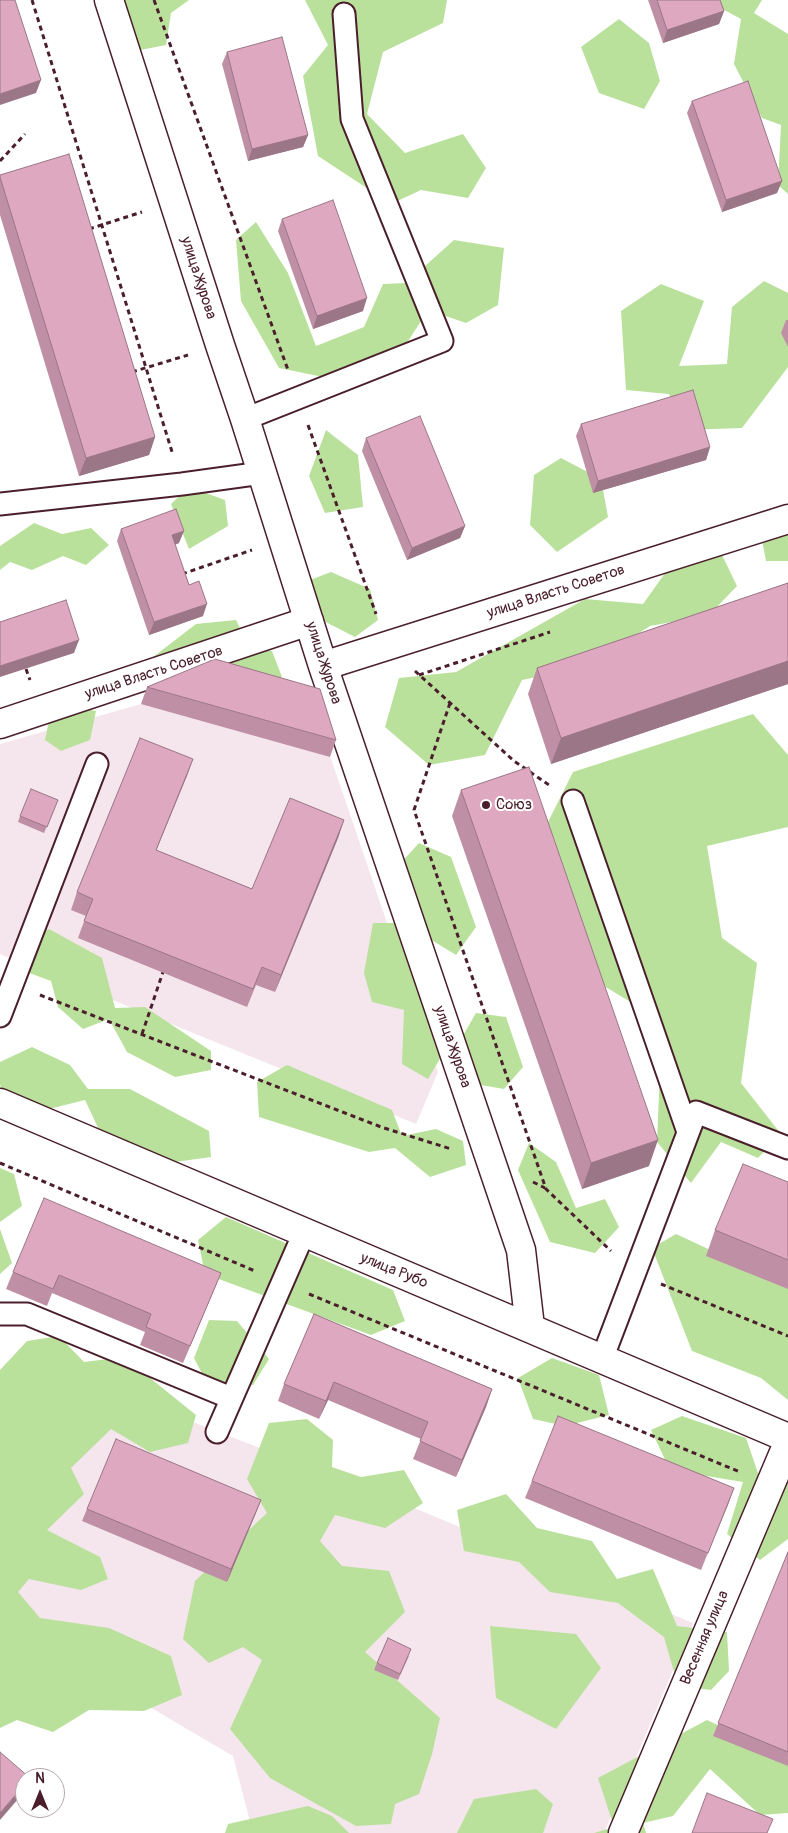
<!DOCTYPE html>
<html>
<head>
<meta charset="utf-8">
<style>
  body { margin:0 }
  #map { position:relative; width:788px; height:1833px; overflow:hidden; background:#fff; font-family:Pangolin,sans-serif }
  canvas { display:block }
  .north { position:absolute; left:15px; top:1768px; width:50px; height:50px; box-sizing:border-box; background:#fff; border:1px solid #b7a5aa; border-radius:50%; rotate:0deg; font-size:14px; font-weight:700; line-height:20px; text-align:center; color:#4a1f2b }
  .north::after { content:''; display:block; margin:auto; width:18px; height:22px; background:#4a1f2b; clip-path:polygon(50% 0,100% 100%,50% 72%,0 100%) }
</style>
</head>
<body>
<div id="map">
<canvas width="788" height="1833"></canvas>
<div class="north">N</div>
</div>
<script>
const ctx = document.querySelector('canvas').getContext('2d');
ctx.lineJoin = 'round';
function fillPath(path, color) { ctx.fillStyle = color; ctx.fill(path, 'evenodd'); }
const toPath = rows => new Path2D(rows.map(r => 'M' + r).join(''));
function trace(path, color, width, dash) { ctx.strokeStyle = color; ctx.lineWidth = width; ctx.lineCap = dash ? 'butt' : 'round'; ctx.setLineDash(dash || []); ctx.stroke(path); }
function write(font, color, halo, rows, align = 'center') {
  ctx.font = font + ' Pangolin,sans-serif'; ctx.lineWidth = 4; ctx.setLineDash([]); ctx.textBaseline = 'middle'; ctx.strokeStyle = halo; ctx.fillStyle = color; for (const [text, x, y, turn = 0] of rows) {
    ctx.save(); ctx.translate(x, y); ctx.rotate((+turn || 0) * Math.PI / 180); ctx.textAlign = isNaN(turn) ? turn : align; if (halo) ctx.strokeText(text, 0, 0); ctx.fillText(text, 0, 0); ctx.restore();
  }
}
fillPath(toPath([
  [209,677,313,706,438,1072,416,1124,0,954,0,744,141,704],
  [54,1368,409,1506,693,1623,604,1833,253,1833,233,1756,0,1619]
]), '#f5e5ec');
fillPath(toPath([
  [117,0,189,0,171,13,166,45,135,51],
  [305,0,447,0,443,23,383,52,367,114,405,153,463,134,486,168,468,198,421,190,391,204,318,156,303,76,328,45],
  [713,0,762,0,754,13,788,34,788,194,778,185,781,125,762,118,734,64,741,19,715,5],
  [619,19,649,43,660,81,644,109,599,93,581,47],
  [256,222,288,273,316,346,364,327,383,284,406,283,454,240,504,248,498,305,466,323,428,310,398,357,333,379,279,368,241,301,236,240],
  [764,281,788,293,788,367,742,428,685,430,669,394,626,390,621,311,661,284,704,301,679,366,727,364,732,307],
  [326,430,358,455,363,507,325,513,309,476],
  [561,458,601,479,608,517,557,552,530,525,534,475],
  [189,487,225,500,228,526,189,549,171,504],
  [788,517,788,561,766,561,761,535],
  [34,523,62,534,91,528,109,545,86,565,63,556,32,570,10,562,0,570,0,546],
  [722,555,737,586,709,615,650,626,588,666,522,680,485,755,429,765,385,727,399,678,456,672,585,599,643,604,668,569],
  [331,572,370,589,378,620,355,637,316,617,310,580],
  [236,620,249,647,272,651,282,677,251,696,186,696,145,690,148,661,196,624],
  [75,707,96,711,90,740,61,751,45,740,50,716],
  [753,714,788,755,788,827,707,846,722,938,757,963,741,1083,781,1134,758,1158,721,1142,691,1183,657,1142,662,1021,604,986,548,822,573,772],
  [419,843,451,857,476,927,456,955,425,936,400,864],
  [373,923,400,923,444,1052,428,1079,402,1064,404,1010,372,1002,364,973],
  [49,929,102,958,115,1008,145,1007,211,1051,211,1070,175,1077,127,1052,109,1019,83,1029,58,1007,51,981,24,971,21,943],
  [476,1013,506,1017,523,1067,504,1089,475,1084,461,1039],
  [32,1047,70,1065,88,1089,130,1089,209,1131,211,1157,175,1162,100,1132,85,1100,41,1111,2,1093,0,1084,0,1062],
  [287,1065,392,1110,402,1136,436,1129,463,1141,466,1165,430,1177,395,1148,369,1152,259,1117,257,1082],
  [529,1143,556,1162,576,1208,605,1199,619,1227,595,1253,550,1242,518,1170],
  [0,1168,14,1174,22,1206,0,1222],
  [226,1217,393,1290,405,1321,371,1335,205,1274,198,1240],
  [0,1229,12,1263,0,1274],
  [676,1234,788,1286,788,1400,761,1378,692,1351,652,1248],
  [209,1320,237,1321,269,1359,253,1385,207,1383,194,1358],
  [59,1336,84,1362,124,1357,196,1415,188,1443,150,1452,111,1429,71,1468,84,1494,47,1530,100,1557,108,1579,81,1590,29,1579,18,1592,40,1618,109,1628,171,1656,182,1695,144,1711,89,1710,53,1732,17,1720,0,1728,0,1370,27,1341],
  [552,1358,599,1375,609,1415,565,1426,533,1419,518,1378],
  [682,1416,746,1438,760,1479,788,1479,788,1539,760,1560,727,1534,743,1482,670,1470,651,1430],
  [307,1419,333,1440,332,1467,361,1477,404,1470,423,1503,385,1528,335,1515,320,1541,342,1566,389,1571,405,1612,365,1652,440,1718,432,1754,419,1794,395,1804,391,1824,356,1826,270,1778,230,1729,262,1660,243,1647,209,1663,183,1639,195,1581,267,1513,247,1479,269,1423],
  [506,1494,537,1528,592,1541,617,1579,653,1569,677,1626,727,1632,729,1671,711,1690,678,1686,664,1637,618,1603,550,1592,519,1562,464,1551,457,1510],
  [490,1626,576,1634,601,1668,556,1729,496,1698],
  [707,1720,770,1750,788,1724,788,1813,760,1815,710,1769,673,1816,643,1823,646,1833,594,1833,614,1827,598,1778],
  [536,1789,553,1804,543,1833,457,1833,474,1799],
  [308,1806,332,1816,349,1833,225,1833,228,1824]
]), '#bae19c');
const service = toPath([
  [245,419,442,341,352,119,344,14],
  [0,504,182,484,262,473],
  [573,801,688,1132],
  [0,1016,97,764],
  [0,1314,27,1314,231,1398],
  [602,1359,696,1112,788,1148],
  [217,1432,304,1233]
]);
const minor = toPath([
  [109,0,220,345,245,419,323,666,521,1250,530,1327],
  [323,666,788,519],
  [0,724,309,621],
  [0,1103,788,1438],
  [623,1833,788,1443]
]);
trace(service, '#4a1f2b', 25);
trace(minor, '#4a1f2b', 31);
trace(toPath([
  [32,0,173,455],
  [154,0,288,370],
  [0,161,25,134],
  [89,229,142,212],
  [132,372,188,355],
  [308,425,376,614],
  [182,574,252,550],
  [26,669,30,680],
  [415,671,514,761,549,785],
  [419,675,550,632],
  [450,703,414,810,546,1189,611,1251],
  [40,995,381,1127,451,1149],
  [142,1034,163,972],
  [0,1163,255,1271],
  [533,1182,545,1188],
  [661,1284,788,1336],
  [309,1294,740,1472]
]), '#4a1f2b', 3, [5, 4]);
trace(service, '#fff', 21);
trace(minor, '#fff', 28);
fillPath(toPath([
  [648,0,720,0,724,11,719,24,663,43],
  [227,52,308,135,303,147,248,161,222,64],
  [692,101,782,181,777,193,722,212,687,113],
  [0,175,155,437,149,455,79,476,0,215],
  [282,219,363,311,313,329,278,231],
  [786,320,788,320,788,347,781,333],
  [581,424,710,447,706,460,593,493,576,436],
  [366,438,465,526,460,538,407,560,362,451],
  [121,529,179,543,175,545,189,585,203,616,149,635,117,541],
  [788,583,788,684,551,764,528,694,537,668],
  [147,687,336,740,330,757,141,704],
  [193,759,156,850,252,889,344,820,338,838,275,992,256,985,247,1007,78,938,86,916,71,910,77,892],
  [461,790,649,1166,582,1189,452,816],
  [58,800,44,833,18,822,20,816],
  [788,1182,788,1289,706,1256,715,1230],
  [13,1272,221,1273,214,1290,183,1363,140,1345,145,1332,52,1293,47,1306,6,1289],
  [314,1314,492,1389,486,1407,456,1477,413,1459,421,1439,328,1400,319,1419,278,1401,284,1384],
  [532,1481,734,1488,701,1570,525,1498],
  [261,1500,227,1582,82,1521,87,1509],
  [788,1552,788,1766,713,1736],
  [409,1656,398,1680,374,1670,377,1663]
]), '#bf90a5');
fillPath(toPath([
  [724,11,719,24,663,43,667,30],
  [41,80,36,93,0,105,0,94],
  [308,135,303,147,248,161,252,149],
  [782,181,777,193,722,212,726,200],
  [367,298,363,311,313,329,317,316],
  [155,437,149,455,79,476,86,458],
  [710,447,706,460,593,493,598,481],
  [465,526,460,538,407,560,412,548],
  [184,531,179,543,167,547,172,535],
  [207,604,203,616,149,635,154,622],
  [79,640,74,653,0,677,0,666],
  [788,661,788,684,551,764,561,738],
  [193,759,187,776,149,868,156,850],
  [344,820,338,838,275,992,281,975],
  [658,1140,649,1166,582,1189,591,1163],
  [221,1273,214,1290,183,1363,190,1346],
  [334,1382,328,1400,319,1419,326,1401],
  [492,1389,486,1407,456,1477,462,1460],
  [734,1488,728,1505,701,1570,708,1553],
  [261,1500,256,1513,227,1582,231,1569],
  [25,1784,25,1791,0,1820,0,1813]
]), '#9b7686');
const building = toPath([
  [0,0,15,0,41,80,0,94,0,0],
  [657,0,720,0,724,11,667,30,657,0],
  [282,37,308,135,252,149,227,52,282,37],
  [748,81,782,181,726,200,692,101,748,81],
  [69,154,155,437,86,458,0,177,0,175,69,154],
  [333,200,367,298,317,316,282,219,333,200],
  [693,390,710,447,598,481,581,424,693,390],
  [420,416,465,526,412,548,366,438,420,416],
  [176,509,184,531,172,535,189,585,199,581,207,604,154,622,121,529,176,509],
  [788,583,788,661,561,738,537,668,788,583],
  [66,600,79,640,0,666,0,622,66,600],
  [215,659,320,689,336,740,147,687,215,659],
  [140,738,193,759,156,850,252,889,290,798,344,820,281,975,262,967,253,989,84,921,93,899,77,892,140,738],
  [529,767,658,1140,591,1163,461,790,529,767],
  [31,789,58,800,47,827,20,816,31,789],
  [743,1164,788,1182,788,1260,715,1230,743,1164],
  [44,1198,221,1273,190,1346,146,1327,151,1314,59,1275,53,1289,13,1272,44,1198],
  [314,1314,492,1389,462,1460,420,1441,428,1422,334,1382,326,1401,284,1384,314,1314],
  [558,1416,734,1488,708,1553,532,1481,558,1416],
  [116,1439,261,1500,231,1569,87,1509,116,1439],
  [788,1552,788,1752,718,1723,788,1552],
  [388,1638,411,1649,400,1674,377,1663,388,1638],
  [0,1752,30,1778,25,1778,25,1784,0,1813,0,1752],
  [707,1793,773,1819,767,1833,692,1833,707,1793]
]);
fillPath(building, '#dea8c0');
trace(building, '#9b7686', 1);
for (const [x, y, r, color] of [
  [486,805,5,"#4a1f2b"]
]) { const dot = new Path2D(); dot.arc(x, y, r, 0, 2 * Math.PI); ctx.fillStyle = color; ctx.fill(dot); trace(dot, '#fff', 2); }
write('15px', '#4a1f2b', '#fff', [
  ["улица Журова",198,278,72],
  ["улица Власть Советов",556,592,-18],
  ["улица Журова",323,663,72],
  ["улица Власть Советов",154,673,-18],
  ["улица Журова",452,1047,71],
  ["улица Рубо",394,1271,22],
  ["Весенняя улица",705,1638,-67]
]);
write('15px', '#4a1f2b', '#fff', [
  ["Союз",496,805]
], 'left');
</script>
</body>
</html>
